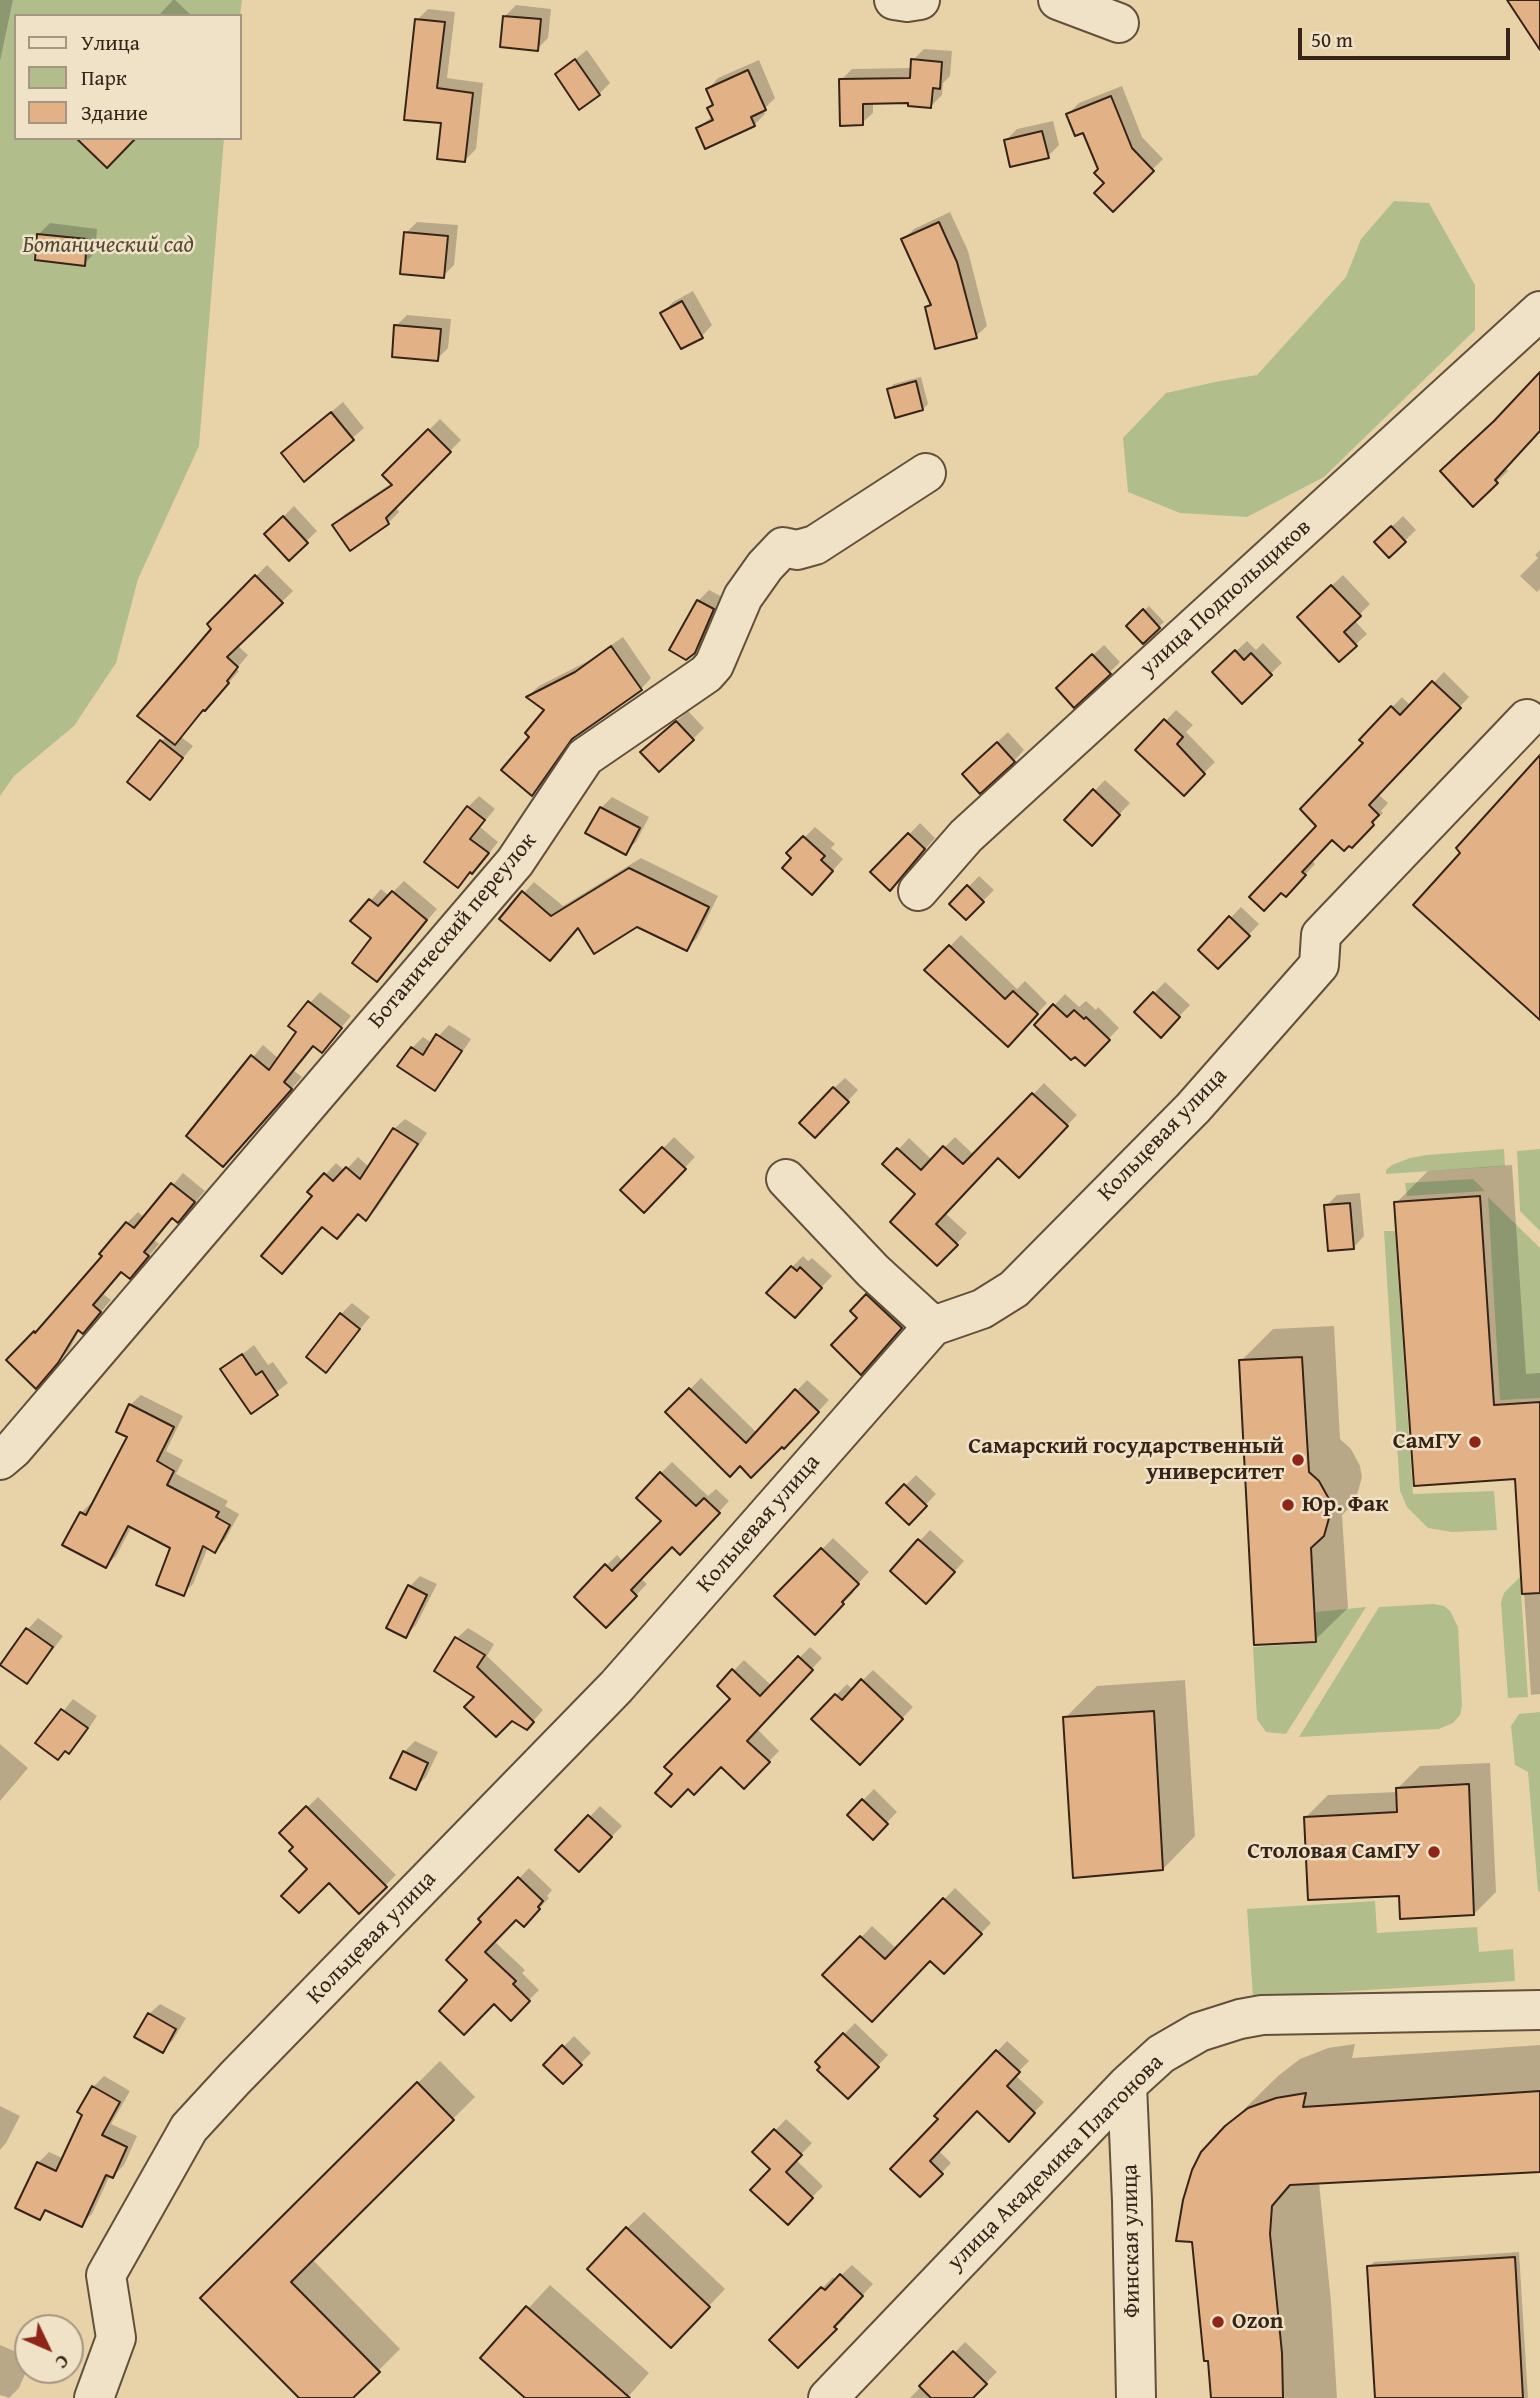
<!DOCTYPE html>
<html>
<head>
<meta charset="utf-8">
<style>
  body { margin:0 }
  #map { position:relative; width:1540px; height:2398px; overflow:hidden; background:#e8d3a9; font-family:"Gentium Book Plus",serif }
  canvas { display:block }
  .legend { position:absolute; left:14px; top:14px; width:228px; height:126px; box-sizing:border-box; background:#f0e2c7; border:2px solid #a69681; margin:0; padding:9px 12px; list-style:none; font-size:21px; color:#372418 }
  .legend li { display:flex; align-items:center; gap:14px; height:35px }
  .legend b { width:35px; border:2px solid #a69681 }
  .north { position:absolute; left:14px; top:2314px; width:70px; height:70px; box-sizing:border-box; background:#f0e2c7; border:2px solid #a69681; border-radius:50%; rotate:134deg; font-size:19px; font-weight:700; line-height:28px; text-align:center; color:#372418 }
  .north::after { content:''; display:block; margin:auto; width:24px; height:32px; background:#8f2418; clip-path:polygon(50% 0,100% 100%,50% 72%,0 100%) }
  .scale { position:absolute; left:1298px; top:28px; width:212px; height:32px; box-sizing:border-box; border:4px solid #372418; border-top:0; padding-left:9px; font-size:21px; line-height:24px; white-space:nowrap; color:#372418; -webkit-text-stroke:5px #f0e2c7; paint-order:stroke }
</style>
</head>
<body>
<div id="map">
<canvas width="1540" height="2398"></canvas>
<ul class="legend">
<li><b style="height:9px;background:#f0e2c7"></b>Улица</li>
<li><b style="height:19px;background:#b1be8c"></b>Парк</li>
<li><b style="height:19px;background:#e3b186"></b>Здание</li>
</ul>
<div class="north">С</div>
<div class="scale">50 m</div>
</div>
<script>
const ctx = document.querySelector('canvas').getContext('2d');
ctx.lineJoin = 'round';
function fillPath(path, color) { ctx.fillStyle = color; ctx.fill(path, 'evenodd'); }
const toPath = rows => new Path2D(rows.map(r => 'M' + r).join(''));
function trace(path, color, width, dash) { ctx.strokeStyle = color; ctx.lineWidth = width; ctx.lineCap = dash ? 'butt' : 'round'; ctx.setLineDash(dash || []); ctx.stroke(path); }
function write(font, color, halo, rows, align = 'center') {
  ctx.font = font + ' "Gentium Book Plus",serif'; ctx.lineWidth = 5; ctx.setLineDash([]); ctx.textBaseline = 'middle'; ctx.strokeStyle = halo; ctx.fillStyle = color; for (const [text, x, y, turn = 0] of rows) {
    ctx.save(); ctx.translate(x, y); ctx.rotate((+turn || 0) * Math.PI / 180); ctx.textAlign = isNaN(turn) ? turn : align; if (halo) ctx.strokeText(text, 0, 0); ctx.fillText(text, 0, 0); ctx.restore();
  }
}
fillPath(toPath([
  [0,0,242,0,240,16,16,16,16,138,224,138,199,446,138,579,116,663,74,726,14,776,0,796],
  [1394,201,1429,203,1475,285,1475,330,1324,477,1247,517,1180,513,1128,492,1123,438,1166,393,1220,381,1257,375,1346,277,1361,239],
  [1504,1149,1505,1166,1386,1174,1386,1170,1392,1165,1410,1158,1427,1155],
  [1540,1149,1540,1231,1520,1211,1517,1151],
  [1473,1179,1485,1191,1407,1196,1405,1183],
  [1488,1197,1540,1248,1540,1398,1500,1400],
  [1384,1231,1395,1231,1413,1494,1494,1491,1497,1530,1452,1532,1428,1528,1407,1507,1400,1491],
  [1520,1577,1528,1697,1508,1698,1501,1603,1504,1593],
  [1433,1604,1444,1606,1450,1611,1458,1627,1462,1705,1460,1715,1453,1723,1439,1729,1299,1737,1379,1607],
  [1366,1607,1286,1734,1266,1732,1257,1719,1253,1647,1317,1643,1316,1612],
  [1540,1712,1540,1892,1538,1891,1528,1772,1515,1765,1511,1726,1519,1714],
  [1375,1901,1377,1933,1477,1927,1479,1952,1513,1949,1515,1981,1253,1997,1247,1909]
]), '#b1be8c');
fillPath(toPath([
  [0,0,13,0,0,61],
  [173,0,175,0,192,16,158,16],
  [516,5,551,9,548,38,537,49,505,16],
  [428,9,455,12,447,78,483,83,476,149,465,160,443,122,417,20],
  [924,49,952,51,950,76,943,83,942,95,931,106,910,101,873,102,873,113,862,123,841,80,852,69,913,68,913,60],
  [587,50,610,83,599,94,557,74],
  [759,60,775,98,763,110,765,114,754,125,698,128,713,116,709,108,714,103,708,89,718,78],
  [1122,86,1142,137,1163,159,1113,209,1084,131,1068,114,1079,103],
  [1053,121,1059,145,1048,156,1006,140,1017,129],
  [950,212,968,251,987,326,976,336,927,307,931,302,903,240,914,229],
  [417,222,458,225,454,265,443,276,406,233],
  [50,223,97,229,95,253,84,264,39,234],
  [693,291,712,325,702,336,663,313,673,302],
  [407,315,451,319,448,348,437,359,396,326],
  [1540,375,1540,430,1505,468,1508,471,1473,504,1502,415],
  [921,377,928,404,923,409,889,389,894,384],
  [343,402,364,428,305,479,294,443],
  [440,419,461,440,395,506,399,512,388,523,334,525,345,514,392,483,384,475],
  [294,506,317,531,289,558,266,534],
  [1403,516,1416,530,1389,556,1387,531],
  [1540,550,1540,589,1537,592,1520,576,1538,558,1535,555],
  [267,565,293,591,237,645,248,655,236,669,239,671,181,737,193,746,150,798,129,782,166,736,214,629,209,624],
  [1343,575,1370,604,1354,620,1367,634,1339,660,1310,606],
  [709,590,724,598,706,640,694,652,698,601],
  [1149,606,1164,622,1143,642,1128,626],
  [623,637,651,678,641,689,578,733,543,783,532,794,531,736,546,710,528,696,539,686,588,661],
  [1247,641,1256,650,1263,643,1282,663,1242,701,1214,672],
  [1104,645,1120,662,1109,673,1069,677],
  [1444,672,1469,697,1378,794,1388,803,1381,811,1383,813,1351,846,1333,838,1311,860,1315,864,1296,885,1318,826,1365,743,1361,739,1402,697,1411,706],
  [1176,710,1193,725,1186,732,1215,762,1184,793,1138,750],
  [688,711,704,728,693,739,654,741],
  [1008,732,1024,750,1014,761,975,763],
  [1105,780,1130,803,1092,843,1067,820],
  [479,796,495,809,480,827,498,842,483,861,457,886,468,807],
  [612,797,649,817,636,842,625,852,601,808],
  [920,823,935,838,890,889,873,872],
  [815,827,835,844,831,848,843,859,823,882,789,853],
  [641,858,718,896,697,938,686,949,637,925,579,926,560,948,524,893,534,882,563,906],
  [979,876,994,890,966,918,952,904],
  [404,881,437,909,376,980,374,938,353,921,381,889,389,896],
  [1241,907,1259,924,1218,967,1200,950],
  [961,935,1017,989,1025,981,1047,1003,1018,1034,927,970],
  [1165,982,1190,1005,1161,1035,1136,1012],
  [320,992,351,1016,322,1051,314,1044,293,1070,302,1077,234,1154,188,1136,263,1045,279,1059,299,1032,310,1003],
  [1065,994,1079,1007,1086,1001,1096,1010,1098,1007,1119,1028,1085,1063,1036,1025],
  [449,1025,471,1039,445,1078,435,1089,412,1048,423,1037,432,1043],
  [845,1078,858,1090,826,1125,834,1088],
  [1044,1083,1077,1115,1029,1165,999,1156,945,1213,967,1233,937,1264,918,1194,885,1164,909,1138,932,1160,955,1137,974,1155],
  [405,1119,427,1133,377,1208,366,1219,359,1213,315,1196,310,1192,336,1163,345,1171,358,1157,370,1168,394,1129],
  [674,1137,695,1157,644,1210,623,1190],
  [1512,1165,1526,1374,1540,1373,1540,1694,1531,1695,1516,1477,1396,1203,1428,1171],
  [183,1173,205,1191,189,1209,173,1216,154,1240,159,1244,140,1266,122,1270,102,1293,111,1300,93,1321,80,1330,69,1350,47,1375,9,1360,105,1256,102,1254,127,1223,138,1212,145,1218],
  [1360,1193,1364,1236,1354,1247,1326,1206,1337,1195],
  [803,1256,808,1261,812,1258,832,1276,805,1305,792,1267],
  [878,1285,911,1317,872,1361,860,1318,853,1311],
  [352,1303,370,1317,326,1371,341,1314],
  [1334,1326,1340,1439,1351,1449,1360,1466,1362,1477,1355,1502,1342,1515,1348,1608,1315,1640,1241,1361,1273,1329],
  [254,1345,268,1365,273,1362,288,1383,252,1411,223,1369],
  [701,1378,757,1433,807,1380,829,1400,795,1436,740,1464,668,1412],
  [141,1395,183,1416,166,1451,183,1460,176,1474,228,1501,225,1506,239,1514,225,1540,215,1550,208,1547,193,1584,183,1594,172,1547,132,1526,116,1556,106,1566,81,1513,91,1503,94,1504,129,1436,130,1405],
  [672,1462,708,1496,716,1489,729,1501,691,1542,672,1545,640,1578,647,1584,606,1626,576,1596,617,1555,624,1562,663,1521,661,1473],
  [916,1475,936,1494,909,1522,888,1503],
  [930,1530,964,1561,937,1591,892,1571],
  [833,1538,869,1572,852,1590,854,1592,815,1632,777,1596],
  [420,1576,437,1584,416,1625,405,1636,410,1586],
  [38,1618,63,1636,37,1671,27,1682,28,1629],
  [468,1628,494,1644,487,1656,543,1710,527,1728,477,1697,457,1638],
  [810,1647,822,1658,757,1729,779,1751,744,1787,733,1699,719,1686,744,1660,772,1686],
  [873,1670,913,1707,870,1752,813,1719,847,1684,853,1690],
  [1185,1680,1195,1836,1163,1869,1065,1718,1097,1686],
  [73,1699,97,1716,80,1741,69,1752,38,1743],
  [415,1741,438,1752,426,1777,415,1788,404,1752],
  [0,1744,28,1768,0,1801],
  [1490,1763,1496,1892,1474,1914,1401,1894,1306,1817,1328,1795,1398,1792,1398,1788,1420,1766],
  [874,1789,897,1812,873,1837,849,1815],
  [318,1797,396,1875,359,1911,329,1880,310,1869,295,1847,281,1833],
  [600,1806,622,1826,579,1870,558,1850],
  [529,1868,552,1890,547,1896,549,1898,524,1924,517,1917,494,1941,525,1970,522,1973,539,1990,511,2018,470,1980,484,1922,481,1919],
  [955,1888,991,1923,944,1971,931,1958,825,1975,872,1926,897,1949],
  [160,2004,186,2018,173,2040,162,2051,149,2014],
  [855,2023,888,2055,848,2097,817,2062],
  [574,2036,591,2053,563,2081,546,2065],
  [1007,2041,1029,2061,1015,2075,1044,2102,1009,2139,977,2109,938,2150,951,2163,920,2195,940,2119,936,2115],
  [1355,2044,1352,2058,1540,2045,1540,2171,1319,2182,1331,2302,1337,2398,1213,2398,1226,2127,1278,2076,1300,2059,1328,2048],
  [440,2061,475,2097,312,2259,400,2349,351,2398,302,2398,202,2298],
  [104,2076,130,2091,111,2124,137,2136,124,2165,113,2176,110,2175,92,2214,81,2224,48,2209,39,2218,38,2163,49,2152,64,2159,85,2115,93,2087],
  [0,2106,20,2116,6,2143,0,2150],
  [786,2119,812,2143,796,2160,823,2186,788,2222,772,2169,755,2152],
  [644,2212,725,2289,687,2329,627,2228],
  [1519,2252,1528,2398,1377,2398,1369,2267,1374,2262],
  [852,2265,873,2284,844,2315,846,2317,798,2366,772,2340,833,2277,836,2280],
  [550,2285,649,2373,627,2398,528,2398,482,2358],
  [965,2342,997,2372,971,2398,910,2398],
  [0,2345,28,2357,28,2367,19,2388,9,2398,0,2395]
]), '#0003');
const building = toPath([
  [1507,0,1540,0,1540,50,1507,0],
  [503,16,541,19,538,51,500,47,503,16],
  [415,19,445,22,437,88,473,93,465,162,437,159,441,123,404,120,415,19],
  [575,59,600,95,579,110,555,74,575,59],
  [911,59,942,62,940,89,933,88,931,108,908,106,908,103,863,104,863,125,840,126,839,79,910,78,911,59],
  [748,70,766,110,751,117,755,126,705,149,696,128,713,120,707,108,713,105,706,89,748,70],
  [1111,96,1132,148,1154,171,1113,212,1094,193,1104,183,1094,173,1098,169,1083,133,1075,136,1066,114,1111,96],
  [1042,131,1049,158,1010,167,1004,140,1042,131],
  [76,138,136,138,107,168,76,138],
  [939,222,957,262,977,338,935,349,925,307,931,305,901,239,939,222],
  [404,232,448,236,444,278,400,274,404,232],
  [37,234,87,239,85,266,35,260,37,234],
  [682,301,703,338,681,349,660,313,682,301],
  [394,325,441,329,438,361,392,357,394,325],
  [1540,372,1540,431,1495,480,1498,483,1473,507,1440,471,1494,421,1540,372],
  [916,381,923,410,895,418,887,389,916,381],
  [331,412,354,440,304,482,281,453,331,412],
  [428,429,451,452,386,518,389,524,350,551,332,525,392,485,382,475,428,429],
  [283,516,308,543,289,561,264,534,283,516],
  [1391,526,1406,542,1389,558,1374,542,1391,526],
  [255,575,283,603,227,657,238,667,227,681,229,683,205,711,203,710,175,745,137,716,211,629,207,624,255,575],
  [1331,585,1361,616,1344,632,1357,646,1339,662,1297,617,1331,585],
  [697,600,714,609,695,653,686,660,669,650,697,600],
  [1143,609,1160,628,1143,644,1126,626,1143,609],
  [611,646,642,690,572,739,532,796,501,770,529,737,525,733,544,710,526,697,575,672,611,646],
  [1235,650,1244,660,1251,653,1272,675,1242,704,1212,672,1235,650],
  [1092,654,1111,674,1074,708,1056,688,1092,654],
  [1432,681,1461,708,1369,805,1379,815,1372,822,1374,825,1352,848,1349,846,1344,851,1332,840,1302,872,1306,875,1286,897,1281,893,1264,911,1249,897,1316,826,1300,809,1363,743,1359,740,1391,706,1400,715,1432,681],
  [1164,719,1183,737,1177,744,1205,774,1184,796,1135,750,1164,719],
  [676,721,694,740,659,772,640,752,676,721],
  [160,740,183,758,150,800,127,782,160,740],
  [997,742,1015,762,980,794,962,774,997,742],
  [1540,755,1540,1020,1413,905,1460,853,1456,848,1540,755],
  [1093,789,1120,815,1092,846,1064,820,1093,789],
  [467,806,485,820,470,839,489,853,472,874,470,872,458,888,424,862,467,806],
  [600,807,640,828,626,855,585,833,600,807],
  [908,833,925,849,890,891,870,872,908,833],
  [803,836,825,856,821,860,833,871,812,895,782,868,791,858,786,853,803,836],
  [629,868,709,907,687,951,637,927,594,954,578,928,550,961,499,919,522,891,551,916,629,868],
  [967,885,984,902,966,920,949,904,967,885],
  [392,891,427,920,377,982,352,963,371,938,350,921,369,899,378,906,392,891],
  [1229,916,1250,936,1218,969,1198,950,1229,916],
  [949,945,1005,999,1013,991,1038,1014,1008,1047,924,970,949,945],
  [1153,992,1180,1017,1161,1038,1134,1012,1153,992],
  [308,1001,342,1028,322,1053,313,1046,284,1082,292,1089,223,1167,186,1136,251,1055,269,1070,296,1032,288,1026,308,1001],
  [1053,1004,1067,1017,1074,1010,1084,1019,1086,1017,1110,1040,1085,1066,1075,1057,1071,1060,1034,1025,1053,1004],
  [436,1034,462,1051,435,1091,397,1066,411,1047,423,1055,436,1034],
  [833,1087,849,1102,815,1138,799,1123,833,1087],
  [1032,1093,1068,1126,1019,1178,998,1158,936,1224,958,1245,937,1266,890,1222,915,1194,882,1164,897,1148,921,1170,943,1146,963,1164,1032,1093],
  [393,1128,418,1144,366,1221,358,1214,337,1239,322,1227,282,1274,261,1256,312,1196,307,1192,324,1173,333,1181,346,1167,360,1179,393,1128],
  [662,1147,686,1169,644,1213,620,1190,662,1147],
  [171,1183,195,1202,178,1223,172,1218,144,1252,149,1256,130,1279,121,1272,93,1305,101,1312,83,1334,78,1330,58,1363,36,1389,6,1360,34,1331,35,1333,102,1256,99,1254,126,1222,134,1228,171,1183],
  [1480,1196,1494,1405,1540,1402,1540,1593,1522,1594,1515,1479,1414,1486,1394,1202,1480,1196],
  [1350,1203,1354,1249,1328,1251,1324,1205,1350,1203],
  [791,1266,797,1271,800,1267,822,1288,795,1318,766,1293,791,1266],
  [866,1294,902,1328,861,1375,831,1345,857,1318,850,1311,866,1294],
  [340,1313,360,1329,326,1373,306,1357,340,1313],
  [242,1354,256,1375,262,1371,278,1395,251,1414,220,1369,242,1354],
  [1302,1357,1309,1472,1319,1481,1329,1499,1331,1511,1324,1536,1311,1548,1316,1642,1254,1645,1239,1360,1302,1357],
  [689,1388,746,1443,795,1389,819,1412,784,1449,782,1447,751,1478,740,1466,730,1477,665,1412,689,1388],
  [129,1404,174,1427,157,1461,174,1471,167,1485,219,1512,216,1517,230,1525,215,1553,203,1546,184,1596,156,1585,170,1548,128,1526,106,1568,62,1545,80,1512,86,1515,127,1437,116,1432,129,1404],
  [660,1472,696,1506,704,1498,720,1513,680,1555,672,1547,631,1590,637,1596,606,1628,574,1597,605,1564,612,1571,661,1521,636,1498,660,1472],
  [904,1484,927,1506,909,1525,886,1503,904,1484],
  [918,1539,955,1572,926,1604,890,1571,918,1539],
  [821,1548,859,1584,842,1602,844,1604,815,1635,774,1596,821,1548],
  [408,1585,427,1595,406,1638,386,1628,408,1585],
  [26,1628,53,1647,27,1684,0,1665,26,1628],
  [455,1637,485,1655,477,1667,534,1722,527,1730,512,1721,496,1737,464,1707,474,1697,434,1671,455,1637],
  [798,1656,813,1670,747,1741,770,1762,744,1789,721,1767,694,1795,688,1789,671,1807,655,1793,672,1774,664,1767,730,1699,717,1686,732,1669,760,1696,798,1656],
  [861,1679,903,1719,860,1765,811,1719,835,1694,842,1700,861,1679],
  [61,1709,88,1728,69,1754,65,1751,58,1760,35,1743,61,1709],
  [1154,1711,1163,1870,1073,1878,1063,1717,1154,1711],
  [403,1751,428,1763,416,1790,390,1778,403,1751],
  [1469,1784,1474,1915,1400,1919,1399,1896,1308,1900,1304,1817,1397,1812,1396,1788,1469,1784],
  [862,1799,888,1824,873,1840,847,1815,862,1799],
  [306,1806,387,1887,359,1914,329,1883,299,1913,281,1896,307,1869,289,1851,293,1847,279,1833,306,1806],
  [588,1815,612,1837,579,1872,555,1850,588,1815],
  [518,1877,543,1901,538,1907,540,1909,524,1927,516,1920,485,1952,516,1981,513,1984,530,2001,511,2021,494,2004,464,2035,439,2011,467,1980,446,1960,481,1922,478,1919,518,1877],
  [943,1898,982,1934,944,1974,930,1961,872,2022,822,1975,860,1936,885,1959,943,1898],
  [148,2013,176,2029,163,2053,134,2037,148,2013],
  [843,2033,879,2067,848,2099,817,2070,820,2067,815,2062,843,2033],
  [562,2045,582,2065,563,2084,543,2065,562,2045],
  [996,2050,1020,2072,1007,2086,1035,2113,1009,2142,977,2111,930,2161,943,2174,920,2197,890,2169,938,2119,934,2116,996,2050],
  [417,2082,454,2120,291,2282,380,2372,353,2398,299,2398,200,2298,417,2082],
  [92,2086,120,2102,102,2135,127,2147,113,2178,106,2175,82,2227,45,2210,40,2220,15,2208,37,2162,56,2171,82,2115,77,2112,92,2086],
  [1540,2091,1540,2172,1290,2185,1272,2206,1270,2234,1282,2353,1283,2398,1211,2398,1208,2361,1204,2361,1192,2242,1176,2241,1183,2200,1192,2170,1201,2152,1225,2126,1248,2108,1276,2098,1306,2093,1303,2107,1540,2091],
  [774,2129,802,2155,786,2172,813,2198,788,2225,750,2190,770,2169,752,2152,774,2129],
  [626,2227,710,2307,671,2348,587,2269,626,2227],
  [1515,2257,1523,2398,1375,2398,1367,2266,1515,2257],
  [840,2274,863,2296,834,2327,837,2329,798,2368,769,2340,821,2287,825,2290,840,2274],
  [526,2306,630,2398,525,2398,480,2358,526,2306],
  [953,2351,987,2384,973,2398,931,2398,919,2386,953,2351]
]);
fillPath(building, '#e3b186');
trace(building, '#372418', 2);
const minor = toPath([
  [894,0,907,2,920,0],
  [1058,0,1119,23],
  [918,891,966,836,1540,311],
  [786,1179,873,1271,933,1326],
  [0,1460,13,1449,515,862,585,757,706,674,714,665,743,597,765,566,783,547,797,550,815,545,926,473],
  [1127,2085,1132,2201,1136,2398],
  [94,2398,116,2338,106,2275,189,2128,235,2078,616,1687,933,1326,982,1309,1014,1289,1193,1108,1319,965,1321,935,1527,719],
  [828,2398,1127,2085,1161,2054,1199,2032,1240,2019,1262,2015,1540,2010]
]);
trace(minor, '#63503c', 42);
trace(minor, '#f0e2c7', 38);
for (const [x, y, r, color] of [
  [1475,1442,7,"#8f2418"],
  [1298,1460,7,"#8f2418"],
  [1288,1505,7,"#8f2418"],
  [1434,1852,7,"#8f2418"],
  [1218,2322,7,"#8f2418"]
]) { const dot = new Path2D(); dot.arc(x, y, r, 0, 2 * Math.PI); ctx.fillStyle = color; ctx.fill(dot); trace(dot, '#f0e2c7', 2.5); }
write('italic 23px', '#564a35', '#f0e2c7', [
  ["Ботанический сад",108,246]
]);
write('23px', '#372418', '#f0e2c7', [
  ["улица Подпольщиков",1226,598,-42],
  ["Ботанический переулок",453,931,-50],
  ["Кольцевая улица",1163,1135,-46],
  ["Кольцевая улица",759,1524,-49],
  ["Кольцевая улица",372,1938,-46],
  ["улица Академика Платонова",1056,2163,-45],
  ["Финская улица",1132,2241,-91]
]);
write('bold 23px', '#372418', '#f0e2c7', [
  ["СамГУ",1461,1442],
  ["Самарский государственный",1284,1447],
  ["университет",1284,1473],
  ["Юр. Фак",1302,1505,"left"],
  ["Столовая СамГУ",1420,1852],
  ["Ozon",1232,2322,"left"]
], 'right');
</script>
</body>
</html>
